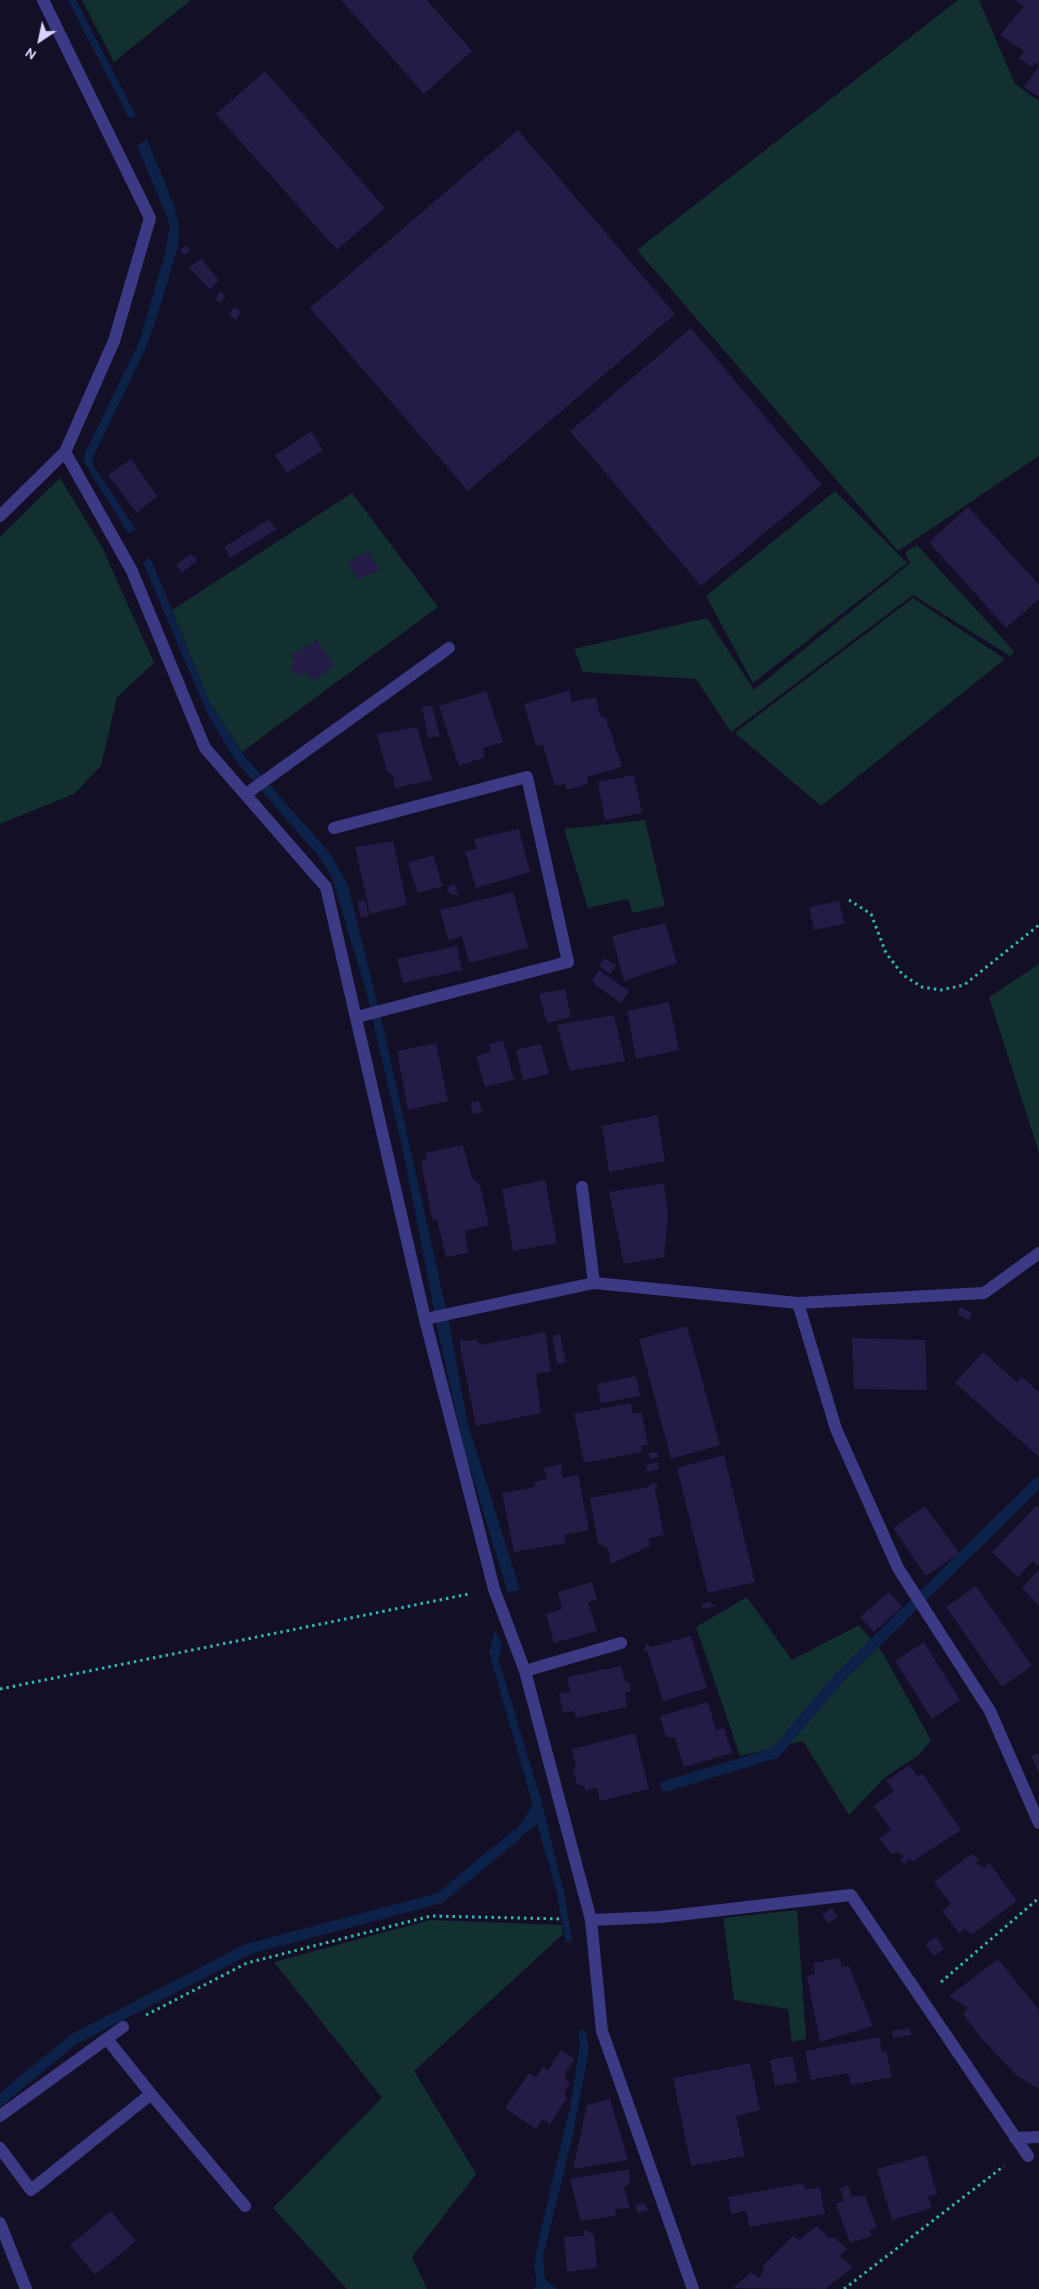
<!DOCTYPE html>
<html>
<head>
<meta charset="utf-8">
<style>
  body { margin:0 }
  #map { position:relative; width:1039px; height:2289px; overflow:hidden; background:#130f26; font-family:Overpass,sans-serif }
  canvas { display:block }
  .north { position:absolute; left:15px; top:15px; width:50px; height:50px; -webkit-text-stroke:4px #130f26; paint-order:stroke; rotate:214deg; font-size:14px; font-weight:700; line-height:20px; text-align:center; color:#d9d4ff }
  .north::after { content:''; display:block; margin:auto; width:18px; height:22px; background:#d9d4ff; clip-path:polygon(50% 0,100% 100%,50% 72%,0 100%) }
</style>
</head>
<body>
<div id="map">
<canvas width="1039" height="2289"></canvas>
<div class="north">N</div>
</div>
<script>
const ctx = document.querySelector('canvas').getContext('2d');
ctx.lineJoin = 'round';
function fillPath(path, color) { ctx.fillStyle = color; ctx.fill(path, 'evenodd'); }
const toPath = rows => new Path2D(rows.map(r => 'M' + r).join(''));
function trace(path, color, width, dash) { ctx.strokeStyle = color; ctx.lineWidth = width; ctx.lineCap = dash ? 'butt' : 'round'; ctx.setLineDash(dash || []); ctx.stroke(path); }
fillPath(toPath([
  [82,0,191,0,114,62],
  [958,0,979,0,1015,84,1039,101,1039,456,898,551,637,250],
  [60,478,102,547,154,663,117,697,101,766,74,794,0,824,0,537],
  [835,491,907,563,753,683,706,596],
  [352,493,438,607,242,752,209,701,172,610],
  [917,545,1014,651,1010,656,913,595,731,732,696,679,583,672,574,649,707,618,754,690,910,563,905,552],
  [913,598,1005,659,821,806,735,733],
  [645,820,665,906,633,913,628,899,588,908,564,829],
  [1039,964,1039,1153,989,997],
  [747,1597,792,1660,859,1625,882,1652,931,1740,919,1755,884,1778,849,1815,803,1741,740,1756,696,1627],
  [797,1910,806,2039,792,2042,788,2009,734,2000,723,1918],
  [430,1920,562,1925,563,1934,414,2071,476,2174,412,2257,427,2289,347,2289,273,2208,382,2098,274,1962]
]), '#12302f');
fillPath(toPath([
  [68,0,76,0,136,116,129,118],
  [147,140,174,205,179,226,178,246,157,317,145,350,93,457,93,465,136,529,128,533,84,462,85,453,139,342,165,254,170,225,137,145],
  [150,557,209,701,245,757,329,852,348,885,384,1031,450,1327,467,1421,520,1590,508,1593,465,1452,439,1336,404,1155,366,991,332,878,320,858,236,761,208,715,143,562],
  [495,1631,502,1644,498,1658,542,1803,564,1892,572,1940,566,1943,556,1889,537,1824,509,1845,505,1846,533,1805,489,1652],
  [585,2030,589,2049,573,2134,543,2257,545,2279,557,2289,534,2289,537,2281,534,2267,537,2247,571,2102,580,2044,578,2031]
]), '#0c2248');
trace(toPath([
  [666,1786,775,1753,838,1679,1039,1482],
  [0,2100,74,2039,248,1949,440,1898,515,1836]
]), '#0c2248', 11);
fillPath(toPath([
  [341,0,427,0,472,51,424,94],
  [1015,0,1039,0,1039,65,1035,63,1032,67,1019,59,1024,51,1000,35,1024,6],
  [1039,66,1039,97,1024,87],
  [265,71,385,208,337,250,216,114],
  [518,130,675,314,468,491,310,308],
  [185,245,190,250,186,255,180,251],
  [201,259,219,280,210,290,189,267],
  [221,291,225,297,220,303,215,299],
  [234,307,241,312,236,320,228,315],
  [691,328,822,485,701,586,570,431],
  [311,431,323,450,287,473,275,455],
  [131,459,157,496,137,513,108,475],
  [968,507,1039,585,1039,599,1006,628,929,542],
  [268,520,277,529,230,558,224,547],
  [369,551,380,570,357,580,348,561],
  [190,554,197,560,182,573,176,565],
  [317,640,334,665,314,681,305,672,297,676,289,667,296,663,291,655],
  [570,690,571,702,596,697,600,716,606,718,622,767,587,777,588,784,567,790,565,784,555,786,543,745,536,746,524,704],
  [486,691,503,742,483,748,485,757,459,766,439,706],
  [432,705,440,736,428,738,422,707],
  [417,727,432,780,395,788,393,775,387,771,377,734],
  [634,775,642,813,605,820,598,782],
  [519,829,530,872,476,888,465,851,477,849,474,839],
  [393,841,407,905,370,914,355,847],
  [433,855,443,886,418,893,408,863],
  [455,884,458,895,452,895,447,891,449,886],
  [513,892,528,948,469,963,462,936,448,940,440,910],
  [365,900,369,916,361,918,357,902],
  [839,901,844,924,814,930,809,907],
  [665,923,677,963,624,981,612,936],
  [457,946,462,970,403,983,397,959],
  [604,958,616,965,610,974,599,966],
  [599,970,629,991,621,1003,595,985,592,980],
  [565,989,571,1017,547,1023,539,994],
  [669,1002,679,1050,636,1059,627,1011],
  [614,1015,625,1061,570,1071,557,1025],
  [503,1040,514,1080,485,1087,476,1056,491,1052,489,1044],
  [436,1043,448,1101,408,1110,397,1051],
  [541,1044,549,1074,523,1080,516,1050],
  [479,1101,482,1112,473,1114,470,1103],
  [657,1115,665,1161,609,1172,602,1126],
  [463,1145,472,1178,480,1185,489,1225,465,1231,468,1253,446,1257,437,1220,432,1219,421,1161,427,1160,425,1153],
  [545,1180,557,1243,513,1251,502,1189],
  [664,1183,668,1215,664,1257,624,1264,609,1192],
  [960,1307,972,1313,969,1320,957,1314],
  [687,1326,720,1445,671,1459,639,1339],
  [545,1332,551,1371,536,1374,541,1413,476,1426,459,1341,476,1340,481,1345],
  [560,1334,566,1362,557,1364,552,1336],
  [852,1338,925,1340,927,1390,854,1389],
  [983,1352,1017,1382,1021,1376,1039,1392,1039,1457,955,1383],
  [636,1376,640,1396,601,1403,597,1384],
  [631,1403,633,1414,642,1413,648,1445,641,1446,642,1452,584,1463,574,1414],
  [656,1452,660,1457,650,1459,649,1453],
  [724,1455,755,1582,708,1593,677,1468],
  [657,1462,659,1469,648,1472,646,1465],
  [561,1464,563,1478,578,1475,589,1530,564,1535,566,1543,514,1552,502,1493,535,1487,534,1482,547,1479,544,1468],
  [651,1483,656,1483,658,1486,655,1490,664,1535,648,1539,650,1546,611,1564,608,1548,598,1543,590,1498,648,1487],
  [925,1506,959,1553,926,1576,893,1528],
  [1036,1506,1039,1508,1039,1564,1037,1566,1033,1561,1018,1577,992,1552],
  [1039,1569,1039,1606,1022,1588],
  [592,1582,597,1600,588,1602,597,1631,554,1643,546,1614,562,1609,558,1592],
  [976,1586,1032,1666,1002,1687,946,1607],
  [889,1592,902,1607,874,1632,860,1617],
  [709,1602,716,1606,702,1609,701,1604],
  [691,1636,707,1688,663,1701,648,1653,643,1649,647,1644,651,1647],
  [924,1642,960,1700,932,1719,895,1661],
  [621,1666,625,1681,629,1682,631,1691,625,1693,627,1707,576,1718,574,1711,563,1713,559,1694,570,1692,567,1677],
  [708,1702,716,1730,724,1728,732,1753,684,1767,675,1738,666,1737,660,1716],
  [635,1733,649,1789,600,1801,597,1788,585,1791,584,1786,577,1784,573,1769,576,1767,572,1749],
  [1039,1753,1039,1773,1031,1756],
  [909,1765,918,1776,923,1774,961,1830,913,1861,908,1859,906,1864,899,1860,904,1857,898,1852,891,1854,879,1838,891,1830,874,1806,894,1791,886,1781],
  [971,1854,979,1859,976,1863,985,1868,989,1862,1017,1901,971,1935,965,1928,959,1933,942,1911,951,1904,934,1882],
  [832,1908,838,1917,828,1923,822,1914],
  [936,1937,944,1949,934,1956,925,1944],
  [839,1958,842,1967,849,1966,873,2026,820,2042,807,1976,815,1974,814,1963],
  [998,1959,1039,2010,1039,2089,1016,2075,981,2038,963,2014,968,2008,949,1996],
  [910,2028,911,2035,893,2038,892,2031],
  [879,2037,882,2052,886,2051,892,2077,851,2085,848,2073,811,2080,805,2051],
  [561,2050,575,2059,565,2073,566,2080,570,2083,564,2093,567,2098,550,2124,542,2119,536,2129,505,2108,529,2073,536,2077,543,2067,548,2070],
  [792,2056,798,2082,775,2086,770,2060],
  [750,2063,760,2110,736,2116,745,2156,691,2166,673,2078],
  [610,2099,628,2160,573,2169,587,2105],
  [926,2155,937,2194,928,2196,932,2208,892,2220,877,2169],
  [629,2169,630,2182,624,2188,630,2208,616,2209,615,2216,581,2221,570,2179],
  [804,2183,805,2190,820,2187,825,2214,749,2227,746,2211,731,2214,728,2197],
  [848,2185,852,2197,865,2195,877,2228,869,2230,872,2236,850,2243,836,2204,844,2201,840,2188],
  [645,2203,648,2210,637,2213,636,2204],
  [111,2211,136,2241,95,2275,70,2245],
  [817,2226,829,2239,834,2237,847,2249,840,2256,853,2267,825,2289,733,2288,751,2272,759,2278,764,2270,762,2266,793,2236,799,2240],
  [583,2229,594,2234,597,2268,567,2272,564,2237,584,2236]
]), '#241b47');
trace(toPath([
  [849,900,871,914,886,953,903,975,922,987,941,990,964,985,1039,925],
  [0,1689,469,1594],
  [941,1982,1039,1898],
  [146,2015,247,1963,431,1916,563,1919],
  [844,2289,1004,2166]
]), '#2fb8b0', 3, [2.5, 4]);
trace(toPath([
  [65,452,132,571,205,748,326,887,425,1319,494,1589,525,1671,591,1920,602,2031,693,2289],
  [0,516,65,452,114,341,150,218,43,0],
  [246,794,449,648],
  [334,828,527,777,568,962,357,1017],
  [582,1187,594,1283],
  [798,1303,836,1429,898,1568,990,1711,1039,1823],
  [425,1319,594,1283,798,1303,984,1293,1039,1253],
  [525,1671,621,1643],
  [591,1920,661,1917,851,1895,1028,2156],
  [151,2094,245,2206],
  [0,2116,123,2027],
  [1015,2138,1039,2137],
  [0,2148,31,2190,151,2094,107,2039],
  [0,2223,26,2289]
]), '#3d3a85', 12);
</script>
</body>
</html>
